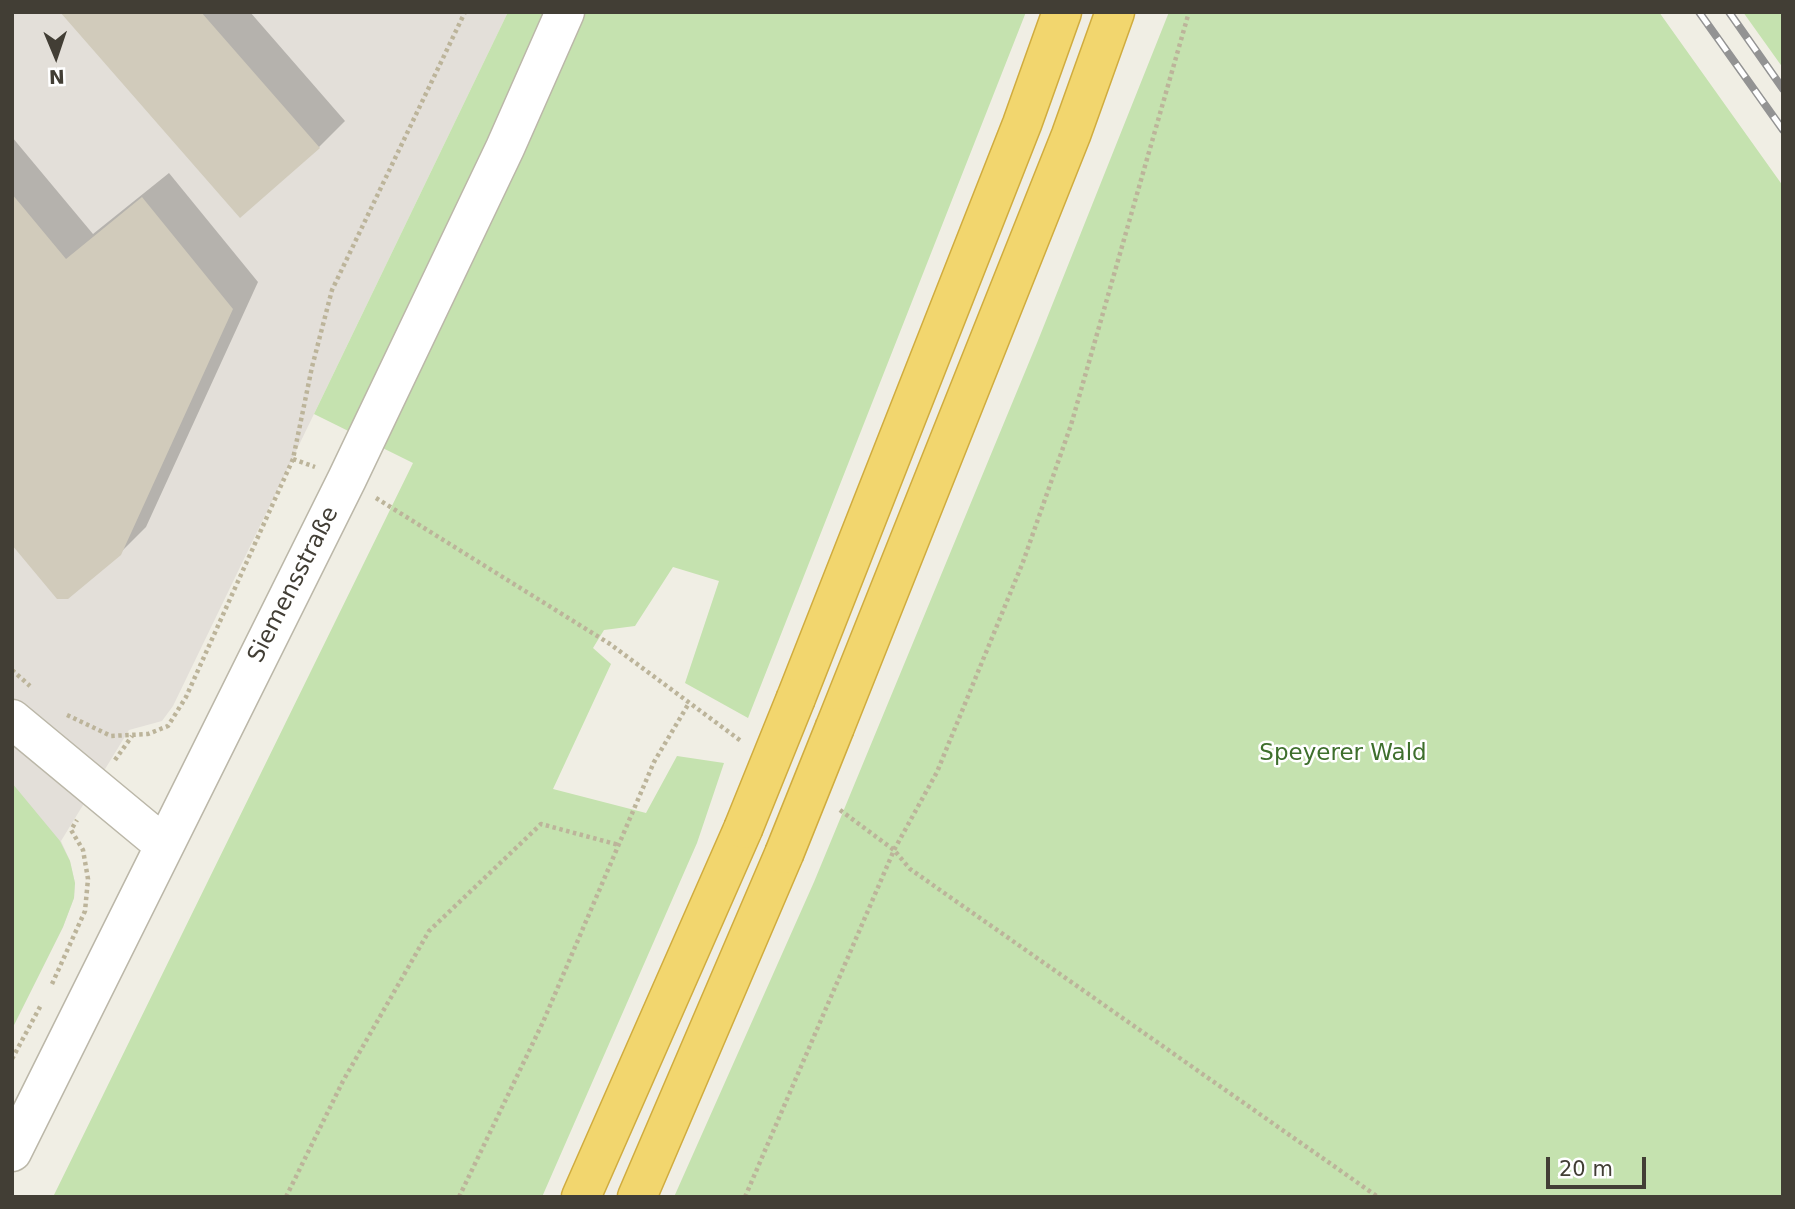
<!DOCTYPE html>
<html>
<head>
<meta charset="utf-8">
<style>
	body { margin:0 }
	#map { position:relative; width:1795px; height:1209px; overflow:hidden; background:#f0eee4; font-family:"DejaVu Sans",sans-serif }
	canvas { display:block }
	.frame { position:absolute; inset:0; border:14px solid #423e35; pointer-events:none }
	.north { position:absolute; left:21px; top:21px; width:70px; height:70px; -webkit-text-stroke:5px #fff; paint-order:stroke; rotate:178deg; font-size:19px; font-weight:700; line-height:28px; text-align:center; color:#423e35 }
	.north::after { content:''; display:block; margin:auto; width:24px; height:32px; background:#423e35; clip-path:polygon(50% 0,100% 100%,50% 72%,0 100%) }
	.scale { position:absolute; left:1546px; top:1157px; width:100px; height:32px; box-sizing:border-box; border:4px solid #423e35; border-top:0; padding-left:9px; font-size:21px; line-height:24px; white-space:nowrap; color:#423e35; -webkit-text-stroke:5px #fff; paint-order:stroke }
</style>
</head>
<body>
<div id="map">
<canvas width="1795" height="1209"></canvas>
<div class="frame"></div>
<div class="north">N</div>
<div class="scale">20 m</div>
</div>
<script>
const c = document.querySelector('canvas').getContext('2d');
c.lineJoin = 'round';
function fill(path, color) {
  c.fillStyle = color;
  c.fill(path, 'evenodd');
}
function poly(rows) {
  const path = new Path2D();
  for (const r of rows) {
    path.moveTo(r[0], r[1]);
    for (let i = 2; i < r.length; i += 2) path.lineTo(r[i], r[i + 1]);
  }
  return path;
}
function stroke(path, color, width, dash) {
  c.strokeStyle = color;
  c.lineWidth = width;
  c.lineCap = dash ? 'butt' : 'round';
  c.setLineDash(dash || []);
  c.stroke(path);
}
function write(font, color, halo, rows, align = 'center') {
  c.font = font + ' "DejaVu Sans",sans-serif';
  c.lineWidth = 5;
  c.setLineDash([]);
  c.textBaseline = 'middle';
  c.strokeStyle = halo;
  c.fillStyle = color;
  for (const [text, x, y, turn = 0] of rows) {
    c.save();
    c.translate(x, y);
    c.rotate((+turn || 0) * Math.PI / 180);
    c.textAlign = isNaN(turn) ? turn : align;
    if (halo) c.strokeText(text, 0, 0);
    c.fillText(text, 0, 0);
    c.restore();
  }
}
fill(poly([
	[12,12,508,12,173,706,162,721,129,730,61,841,70,861,75,883,74,898,63,927,12,1029]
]), '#e3dfd9');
fill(poly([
	[508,12,1026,12,748,718,685,683,719,581,673,567,635,626,604,630,593,648,611,664,553,789,646,813,677,756,724,763,697,843,542,1197,53,1197,413,463,314,414],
	[1169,12,1659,12,1783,186,1783,1197,674,1197,814,882,1037,343],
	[1743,12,1783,12,1783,68],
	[12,783,60,841,70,861,75,883,74,898,63,927,12,1029]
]), '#c5e2af');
fill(poly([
	[62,12,250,12,345,121,319,147,240,215],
	[12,137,93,234,169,173,258,282,146,527,119,554,12,542]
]), '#0003');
fill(poly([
	[60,12,201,12,320,148,240,218],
	[12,194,66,259,142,197,233,309,121,555,68,599,57,599,12,545]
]), '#d1cbbb');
const minor = poly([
	[12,719,164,845],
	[12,1152,347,479,505,148,565,12]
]);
const highway = poly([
	[796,698,1022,124,1062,12],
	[835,727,1071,135,1115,12],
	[581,1197,743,829],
	[637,1197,784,854]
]);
stroke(minor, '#bbb7a8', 41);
stroke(highway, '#d0ac3f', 41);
stroke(poly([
	[293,459,315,467],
	[376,498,610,644,741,741],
	[12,670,30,686],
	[67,715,111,736,148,734,168,726,186,697,293,459,312,367,332,290,465,12],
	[115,760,132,736],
	[840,810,894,850,910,869,1378,1197],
	[52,984,85,911,88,879,83,850,71,830,77,820],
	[12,1059,41,1005],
	[286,1197,343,1081,429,931,541,824,619,845],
	[459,1197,543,1022,654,762,689,703],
	[745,1197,894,850,937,772,1023,562,1071,425,1189,12]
]), '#bcb49a', 4.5, [3.5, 3.5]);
stroke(minor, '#fff', 38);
stroke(highway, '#f2d66e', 38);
const rail = poly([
	[1699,12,1783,130],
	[1729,12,1783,89]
]);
stroke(rail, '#939393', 8);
stroke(rail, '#fff', 5, [16]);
const highwayBridge = poly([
	[743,829,796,698],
	[784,854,835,727]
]);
stroke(highwayBridge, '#d0ac3f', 41, []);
stroke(highwayBridge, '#f2d66e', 38);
write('23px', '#423e35', '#fff', [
	["Siemensstraße",294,585,-63]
]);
write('23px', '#3e6f2d', '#fff', [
	["Speyerer Wald",1343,754]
]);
</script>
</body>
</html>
